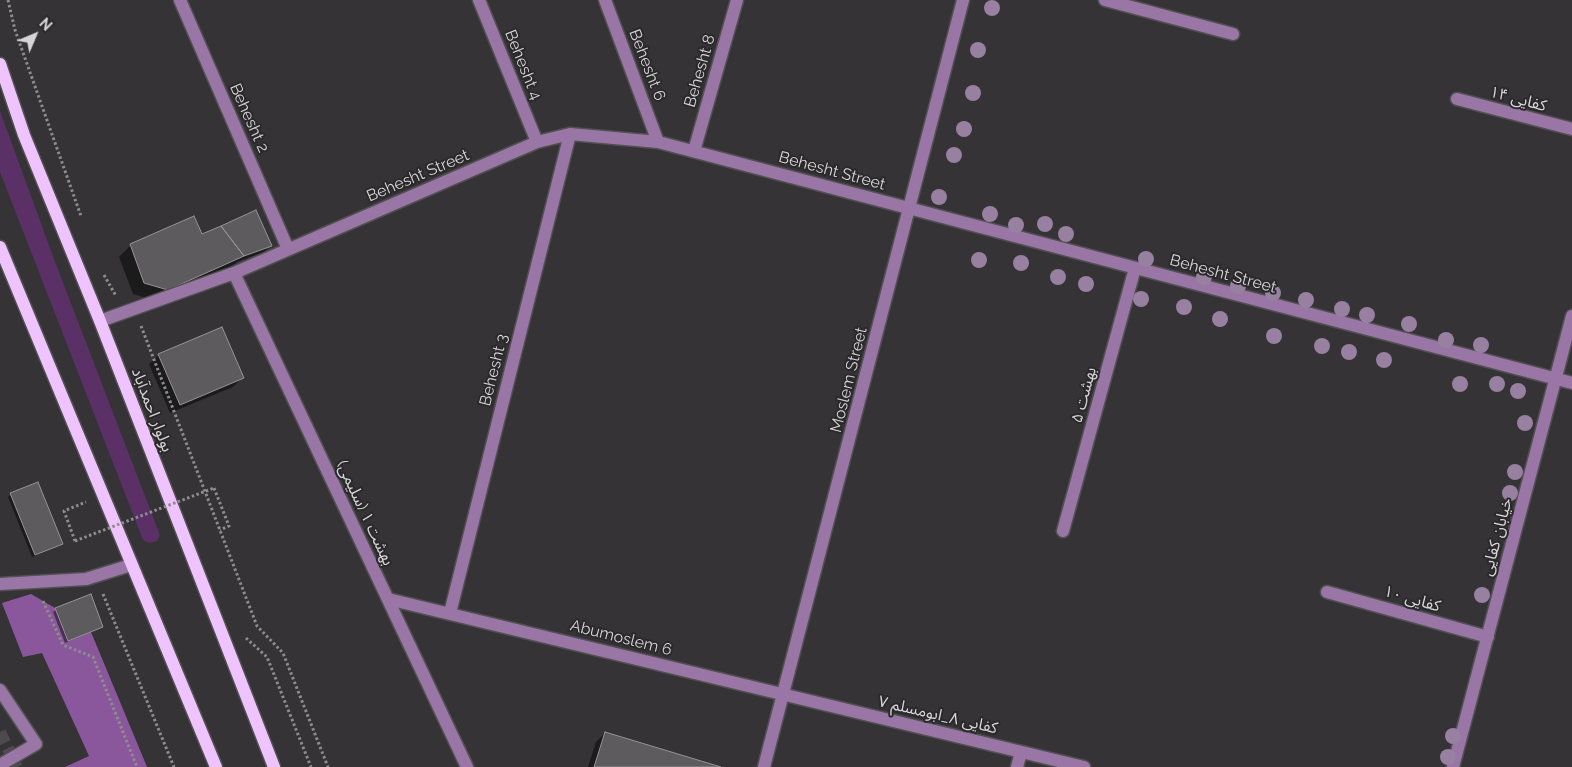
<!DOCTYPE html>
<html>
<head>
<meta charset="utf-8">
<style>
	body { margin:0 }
	#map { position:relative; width:1572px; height:767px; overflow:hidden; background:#353336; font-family:Raleway,sans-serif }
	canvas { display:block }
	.north { position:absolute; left:10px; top:10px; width:50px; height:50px; -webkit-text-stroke:4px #2b292c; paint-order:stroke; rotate:45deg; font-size:14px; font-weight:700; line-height:20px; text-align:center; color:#d6d5d6 }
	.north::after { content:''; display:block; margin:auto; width:18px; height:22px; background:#d6d5d6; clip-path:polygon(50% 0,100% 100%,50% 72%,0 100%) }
</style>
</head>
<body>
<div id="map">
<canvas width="1572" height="767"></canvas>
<div class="north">N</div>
</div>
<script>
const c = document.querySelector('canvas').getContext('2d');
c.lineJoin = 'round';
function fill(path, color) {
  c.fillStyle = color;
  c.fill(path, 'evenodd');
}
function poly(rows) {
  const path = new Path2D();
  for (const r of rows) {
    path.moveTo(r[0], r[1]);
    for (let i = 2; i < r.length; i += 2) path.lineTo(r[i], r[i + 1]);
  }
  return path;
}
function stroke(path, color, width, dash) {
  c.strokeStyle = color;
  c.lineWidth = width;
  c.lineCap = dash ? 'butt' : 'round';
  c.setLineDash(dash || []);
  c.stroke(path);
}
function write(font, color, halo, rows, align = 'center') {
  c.font = font + ' Raleway,"Noto Sans Arabic",sans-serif';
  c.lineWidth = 4;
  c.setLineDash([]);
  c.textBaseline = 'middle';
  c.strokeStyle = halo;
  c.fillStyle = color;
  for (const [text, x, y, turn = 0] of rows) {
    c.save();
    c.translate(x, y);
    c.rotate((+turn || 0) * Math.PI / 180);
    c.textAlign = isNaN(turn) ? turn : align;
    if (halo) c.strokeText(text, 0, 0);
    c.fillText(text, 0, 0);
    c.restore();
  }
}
fill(poly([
	[0,111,54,259,160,535,157,541,149,543,143,540,0,172]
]), '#5a3067');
fill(poly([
	[31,594,55,608,68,641,91,632,147,767,65,767,89,756,42,653,23,657,2,603]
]), '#8b579c');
fill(poly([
	[201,236,270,246,264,252,237,262,230,268,155,301,133,294,119,257,131,245],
	[159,355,242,378,233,387,170,413,149,364],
	[11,494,61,543,59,546,32,557,8,497],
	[56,610,102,626,65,643,53,612],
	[605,733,716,767,588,767,596,742]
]), '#0007');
const building = poly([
	[256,210,272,246,244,256,221,226,256,210],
	[194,216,202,234,221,226,244,256,168,290,144,283,130,244,194,216],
	[222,327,244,378,180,405,158,354,222,327],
	[38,482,63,544,35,555,10,493,38,482],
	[91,594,103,627,68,641,55,608,91,594],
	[605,732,721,767,594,767,605,732]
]);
fill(building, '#5e5b5f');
stroke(building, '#969497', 1);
stroke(poly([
	[0,732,17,767]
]), '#4d4b4e', 12, [12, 6]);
const minor = poly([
	[180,0,288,249],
	[479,0,537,142],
	[605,0,658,142],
	[1105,0,1233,34],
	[1457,99,1572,129],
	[694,151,737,0],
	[234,273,467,767],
	[100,321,234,273,537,142,570,134,658,142,1572,383],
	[1063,531,1135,268],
	[0,584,86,579,131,565],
	[1327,592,1488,637],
	[388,599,1084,767],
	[450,613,570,134],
	[0,690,36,744,0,765],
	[764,767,963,0],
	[1017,767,1021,752],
	[1453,767,1572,316]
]);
const major = poly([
	[0,64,24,135,100,321,274,767],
	[0,247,216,767]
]);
stroke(minor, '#525053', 15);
stroke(major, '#525053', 15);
stroke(poly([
	[8,0,15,30,81,216],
	[104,275,116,296],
	[141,326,257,626,283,653,328,767],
	[214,488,229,526,220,530],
	[75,541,64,511,86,502],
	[103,594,174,767],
	[43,601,63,645,93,657,137,767],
	[246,638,267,657,311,767]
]), '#8d8c8e', 3, [2.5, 2.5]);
stroke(minor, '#9976a5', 12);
stroke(major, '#efc4fe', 12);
stroke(poly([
	[75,541,214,488]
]), '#8d8c8e', 3, [2.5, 2.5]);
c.fillStyle = '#9880a1';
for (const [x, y] of [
	[992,8],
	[978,50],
	[973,93],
	[964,129],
	[954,155],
	[939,197],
	[990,214],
	[1045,224],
	[1016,225],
	[1066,234],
	[1146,259],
	[979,260],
	[1021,263],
	[1058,277],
	[1204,277],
	[1086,284],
	[1238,286],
	[1273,293],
	[1141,299],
	[1306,300],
	[1184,307],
	[1342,309],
	[1367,315],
	[1220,319],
	[1409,324],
	[1274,336],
	[1446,340],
	[1481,345],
	[1322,346],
	[1349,352],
	[1384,360],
	[1460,384],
	[1497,384],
	[1518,391],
	[1525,423],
	[1515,472],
	[1510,493],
	[1482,595],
	[1453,736],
	[1448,757]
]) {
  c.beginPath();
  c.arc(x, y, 8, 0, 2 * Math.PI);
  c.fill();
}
write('16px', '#d6d5d6', '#2b292c', [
	["Behesht 4",523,65,68],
	["Behesht 6",647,65,69],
	["Behesht 8",700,71,-74],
	["کفایی ۱۴",1518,99,15],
	["Behesht 2",249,118,66],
	["Behesht Street",832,171,15],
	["Behesht Street",418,176,-23],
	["Behesht Street",1223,274,15],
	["Behesht 3",494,370,-76],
	["Moslem Street",849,380,-76],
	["بهشت ۵",1084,395,-75],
	["بولوار احمدآباد",152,410,69],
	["بهشت ۱ (سلیمی)",365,513,65],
	["خیابان کفایی",1497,537,-75],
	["کفایی ۱۰",1412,599,16],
	["Abumoslem 6",621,638,14],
	["کفایی ۸_ابومسلم ۷",938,715,13]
]);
</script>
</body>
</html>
